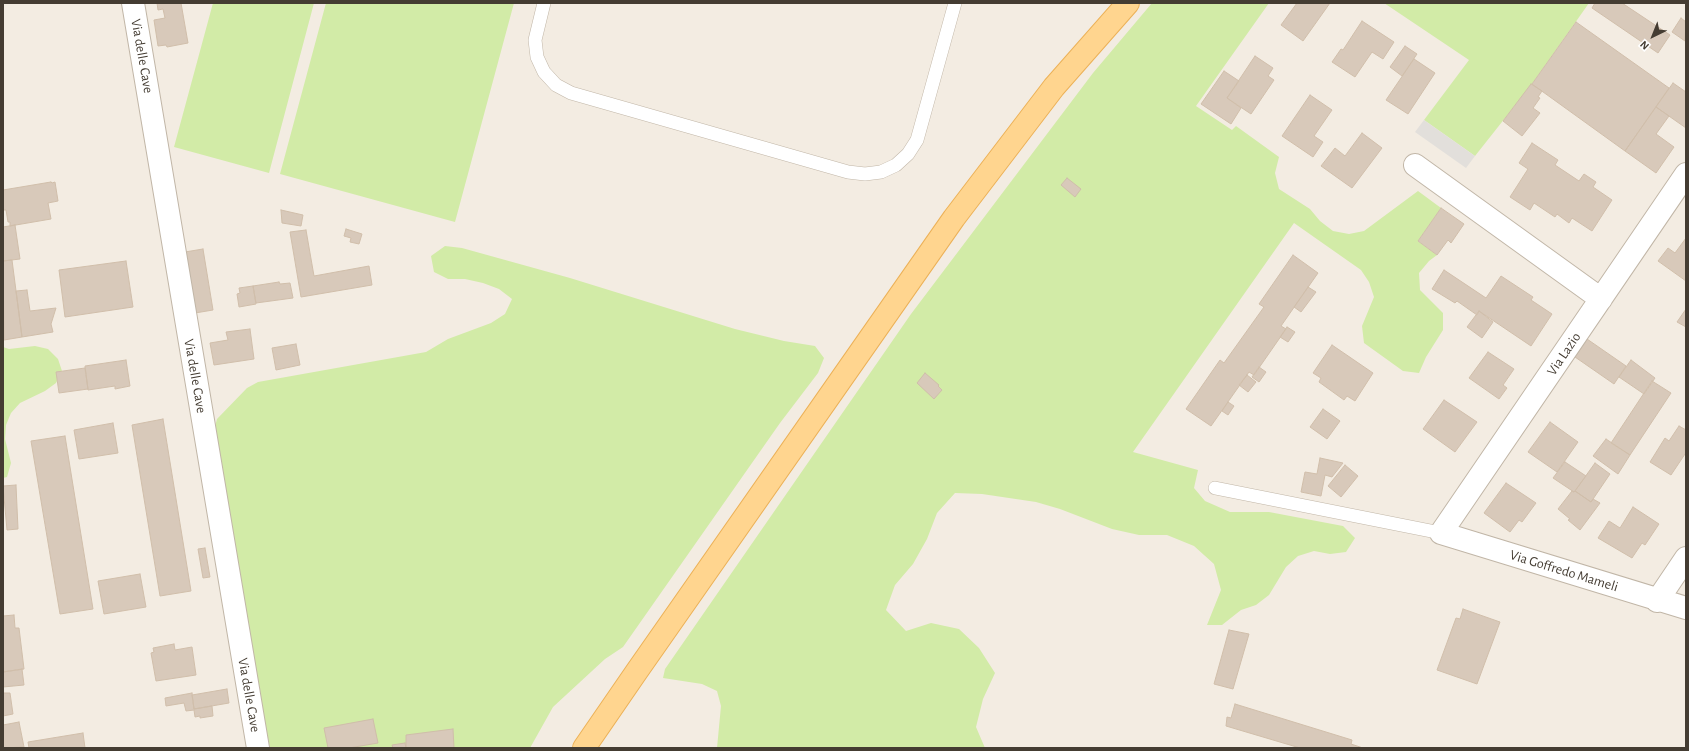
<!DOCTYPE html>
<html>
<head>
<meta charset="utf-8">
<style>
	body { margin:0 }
	#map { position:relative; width:1689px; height:751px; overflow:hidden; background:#f3ece2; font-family:"Alegreya Sans",sans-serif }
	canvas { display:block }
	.frame { position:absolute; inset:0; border:4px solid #443c32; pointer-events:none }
	.north { position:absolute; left:1633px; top:16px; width:40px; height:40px; -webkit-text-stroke:3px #fff; paint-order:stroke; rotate:223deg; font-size:11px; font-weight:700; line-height:16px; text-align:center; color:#443c32 }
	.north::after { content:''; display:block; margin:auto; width:14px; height:18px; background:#443c32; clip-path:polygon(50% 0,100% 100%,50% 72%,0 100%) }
</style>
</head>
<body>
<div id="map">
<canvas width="1689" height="751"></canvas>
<div class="frame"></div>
<div class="north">N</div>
</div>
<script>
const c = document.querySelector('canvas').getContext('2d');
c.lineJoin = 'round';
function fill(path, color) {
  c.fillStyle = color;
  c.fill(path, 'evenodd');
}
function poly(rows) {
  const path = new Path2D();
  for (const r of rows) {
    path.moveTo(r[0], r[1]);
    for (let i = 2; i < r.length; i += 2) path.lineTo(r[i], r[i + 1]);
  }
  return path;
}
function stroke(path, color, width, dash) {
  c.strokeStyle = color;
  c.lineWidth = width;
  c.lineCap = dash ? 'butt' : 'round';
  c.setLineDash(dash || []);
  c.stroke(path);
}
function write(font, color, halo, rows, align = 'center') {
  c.font = font + ' "Alegreya Sans",sans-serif';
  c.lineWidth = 3;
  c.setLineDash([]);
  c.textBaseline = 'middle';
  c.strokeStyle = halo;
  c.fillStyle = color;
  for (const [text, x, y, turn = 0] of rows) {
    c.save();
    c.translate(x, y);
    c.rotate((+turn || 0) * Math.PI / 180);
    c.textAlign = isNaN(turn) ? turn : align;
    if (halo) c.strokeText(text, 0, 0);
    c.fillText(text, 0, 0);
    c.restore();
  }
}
fill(poly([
	[213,3,314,3,269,173,174,147],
	[326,3,514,3,455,222,280,174],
	[1152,3,1269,3,1196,106,1232,130,1236,126,1279,157,1275,173,1279,189,1310,209,1320,221,1333,231,1349,234,1364,231,1418,191,1441,208,1418,241,1437,255,1429,261,1419,273,1420,290,1443,313,1443,330,1426,357,1419,373,1403,371,1364,343,1362,326,1374,297,1369,282,1361,270,1294,223,1133,452,1198,470,1194,488,1205,501,1230,512,1269,512,1343,526,1355,538,1346,552,1330,554,1314,551,1298,556,1286,567,1269,595,1256,605,1241,610,1222,625,1207,625,1221,590,1214,564,1194,546,1167,535,1139,535,1112,529,1060,509,1036,502,982,494,955,493,937,513,927,539,913,564,895,585,886,610,906,631,931,623,959,629,979,648,995,673,983,699,976,727,985,748,717,748,721,706,717,691,702,684,663,678,665,669,911,314,1093,73],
	[1384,3,1589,3,1532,84,1475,156,1424,120,1469,60],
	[445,246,462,248,570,278,735,329,784,341,815,346,824,358,818,373,780,423,623,647,605,659,553,707,530,748,270,748,244,617,212,438,217,419,247,388,258,382,426,352,448,339,491,323,505,314,512,299,499,289,483,283,465,279,448,279,434,272,431,256],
	[35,346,48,349,58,359,62,371,56,383,45,391,20,403,11,413,6,425,5,439,11,463,7,477,3,478,3,347,9,349]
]), '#d2eba7');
fill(poly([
	[1424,120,1475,156,1466,168,1415,132]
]), '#e2dfdb');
const building = poly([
	[157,3,181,3,188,43,167,47,166,45,158,46,154,20,165,18,163,9,158,10,157,3],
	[1297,3,1330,3,1303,41,1281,25,1297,3],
	[1595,3,1622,3,1670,35,1658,53,1592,8,1595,3],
	[1681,18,1686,22,1685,41,1672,32,1681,18],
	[1362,21,1394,42,1383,59,1372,52,1355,77,1332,62,1341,49,1343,50,1362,21],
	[1576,22,1669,88,1625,151,1532,84,1576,22],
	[1405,46,1417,54,1402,76,1390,67,1405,46],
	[1255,56,1273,68,1268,76,1274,80,1251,114,1227,98,1255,56],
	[1414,59,1435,73,1408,114,1386,100,1414,59],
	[1224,71,1239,81,1227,98,1241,108,1231,124,1201,104,1224,71],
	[1673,83,1686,92,1686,128,1656,107,1673,83],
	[1531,84,1542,91,1538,97,1540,98,1533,108,1540,113,1522,136,1503,121,1531,84],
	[1310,95,1332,110,1314,136,1323,142,1313,157,1282,136,1310,95],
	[1656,107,1669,116,1656,134,1674,147,1656,173,1625,151,1656,107],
	[1362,133,1382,148,1352,188,1321,166,1335,148,1345,156,1362,133],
	[1532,143,1558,160,1555,165,1579,181,1584,174,1596,182,1593,187,1612,200,1592,231,1572,218,1569,223,1557,214,1555,217,1534,203,1530,210,1510,197,1528,169,1519,163,1532,143],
	[1067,178,1081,189,1075,197,1061,185,1067,178],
	[51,182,52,183,55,182,58,201,48,203,51,219,10,226,10,222,8,222,6,210,3,210,3,190,51,182],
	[1441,208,1464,224,1451,243,1448,240,1437,255,1418,241,1441,208],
	[281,210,303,215,301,226,282,223,281,210],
	[15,225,20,259,3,261,3,227,15,225],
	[346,229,362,234,359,244,350,242,351,238,344,236,346,229],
	[306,230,314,276,369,266,372,285,301,297,290,232,306,230],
	[1686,238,1686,281,1658,261,1668,248,1675,253,1686,238],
	[203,249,213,310,195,313,185,252,203,249],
	[1293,255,1318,273,1281,326,1286,329,1254,375,1249,372,1211,426,1186,409,1220,360,1224,363,1264,307,1259,304,1293,255],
	[12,260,22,337,4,340,3,261,12,260],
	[126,261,133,307,65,317,59,270,126,261],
	[1444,270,1486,298,1501,276,1533,297,1531,300,1552,314,1531,346,1479,311,1477,315,1457,301,1455,303,1432,289,1444,270],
	[279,282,280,284,290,283,293,298,256,303,253,286,279,282],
	[253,286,256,304,239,307,237,294,240,293,239,288,253,286],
	[1308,287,1316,292,1301,312,1294,307,1308,287],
	[27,290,30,311,56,308,51,324,53,332,22,337,16,291,27,290],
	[1686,309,1686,327,1677,322,1686,309],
	[1479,311,1493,322,1482,338,1467,327,1479,311],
	[1287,327,1295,332,1288,342,1280,337,1287,327],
	[250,329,254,359,214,365,210,343,228,340,226,332,250,329],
	[1587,339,1626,366,1614,384,1575,357,1587,339],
	[296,344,300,365,276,370,272,348,296,344],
	[1332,345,1373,373,1355,401,1347,396,1344,400,1319,382,1321,378,1313,373,1332,345],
	[1488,352,1514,369,1503,385,1507,388,1499,399,1469,378,1488,352],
	[126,360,130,386,115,389,115,386,88,390,85,366,126,360],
	[1631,360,1655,378,1644,394,1619,377,1631,360],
	[1259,367,1266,372,1259,382,1252,377,1259,367],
	[85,368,88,389,59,393,56,372,85,368],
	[925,373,939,385,938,386,942,390,934,399,917,383,925,373],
	[1247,375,1256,382,1248,392,1239,385,1247,375],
	[1652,381,1671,393,1630,455,1611,443,1652,381],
	[1444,400,1477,422,1455,452,1423,429,1444,400],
	[1228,402,1234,406,1228,415,1222,411,1228,402],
	[1323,409,1340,421,1327,439,1310,427,1323,409],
	[163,419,191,591,160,596,132,425,163,419],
	[1550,422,1578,442,1557,472,1528,452,1550,422],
	[113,423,118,453,79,459,74,430,113,423],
	[1679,426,1686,430,1686,454,1685,454,1671,475,1650,462,1665,438,1669,441,1679,426],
	[65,436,93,609,60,614,31,441,65,436],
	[1606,439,1630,455,1618,474,1593,456,1606,439],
	[1320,458,1343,463,1332,477,1325,475,1321,496,1301,492,1305,472,1317,474,1320,458],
	[1565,462,1586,476,1574,492,1553,478,1565,462],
	[1595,463,1610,474,1591,502,1575,491,1595,463],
	[1345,465,1358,476,1341,497,1328,486,1345,465],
	[1506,483,1536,503,1522,522,1519,520,1510,532,1484,513,1506,483],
	[16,485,18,529,7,530,3,486,16,485],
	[1572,491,1574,492,1575,491,1591,502,1593,499,1600,503,1580,530,1568,520,1570,519,1558,509,1572,491],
	[1633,507,1659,524,1645,545,1642,543,1632,558,1598,538,1609,521,1620,528,1633,507],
	[205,548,210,577,203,578,198,549,205,548],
	[140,574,146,607,104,614,98,581,140,574],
	[1463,609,1500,622,1477,684,1437,670,1456,618,1460,619,1463,609],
	[14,615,15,628,19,628,24,669,3,672,3,616,14,615],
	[1229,630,1249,634,1233,689,1214,684,1229,630],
	[174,644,175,650,192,647,196,675,156,681,151,653,154,652,153,648,174,644],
	[22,669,24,685,3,687,3,672,22,669],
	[227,689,229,703,194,709,192,695,227,689],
	[3,693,10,693,13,714,3,716,3,693],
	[192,693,194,709,212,706,213,716,200,718,200,716,195,717,194,710,186,711,184,703,166,706,165,698,192,693],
	[1235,704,1352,740,1351,744,1363,748,1300,748,1226,726,1227,717,1231,718,1235,704],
	[373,719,378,743,349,748,328,748,324,728,373,719],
	[19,722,24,747,3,748,3,725,19,722],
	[453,729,454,748,406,748,406,735,453,729],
	[83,733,85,748,29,748,28,742,83,733],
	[405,743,406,748,393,748,392,745,405,743]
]);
fill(building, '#d8c9ba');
stroke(building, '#d0beaa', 1);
const lane = poly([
	[544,3,535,40,537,57,544,72,556,85,571,93,848,172,865,174,881,172,896,165,908,154,917,140,955,3],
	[1215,488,1441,533]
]);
const street = poly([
	[133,3,258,748],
	[1415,165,1601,299],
	[1686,174,1441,533,1686,608],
	[1657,601,1686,558]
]);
const primary = poly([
	[584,748,637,671,954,218,1054,87,1128,3]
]);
stroke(lane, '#c1b6a7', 14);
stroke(street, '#c1b6a7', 24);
stroke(primary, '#ecb157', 24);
stroke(lane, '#fff', 13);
stroke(street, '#fff', 22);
stroke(primary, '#ffd58f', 22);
write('14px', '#443c32', '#fff', [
	["Via delle Cave",142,56,80],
	["Via Lazio",1564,354,-56],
	["Via delle Cave",195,376,80],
	["Via Goffredo Mameli",1564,571,17],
	["Via delle Cave",249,695,80]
]);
</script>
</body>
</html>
